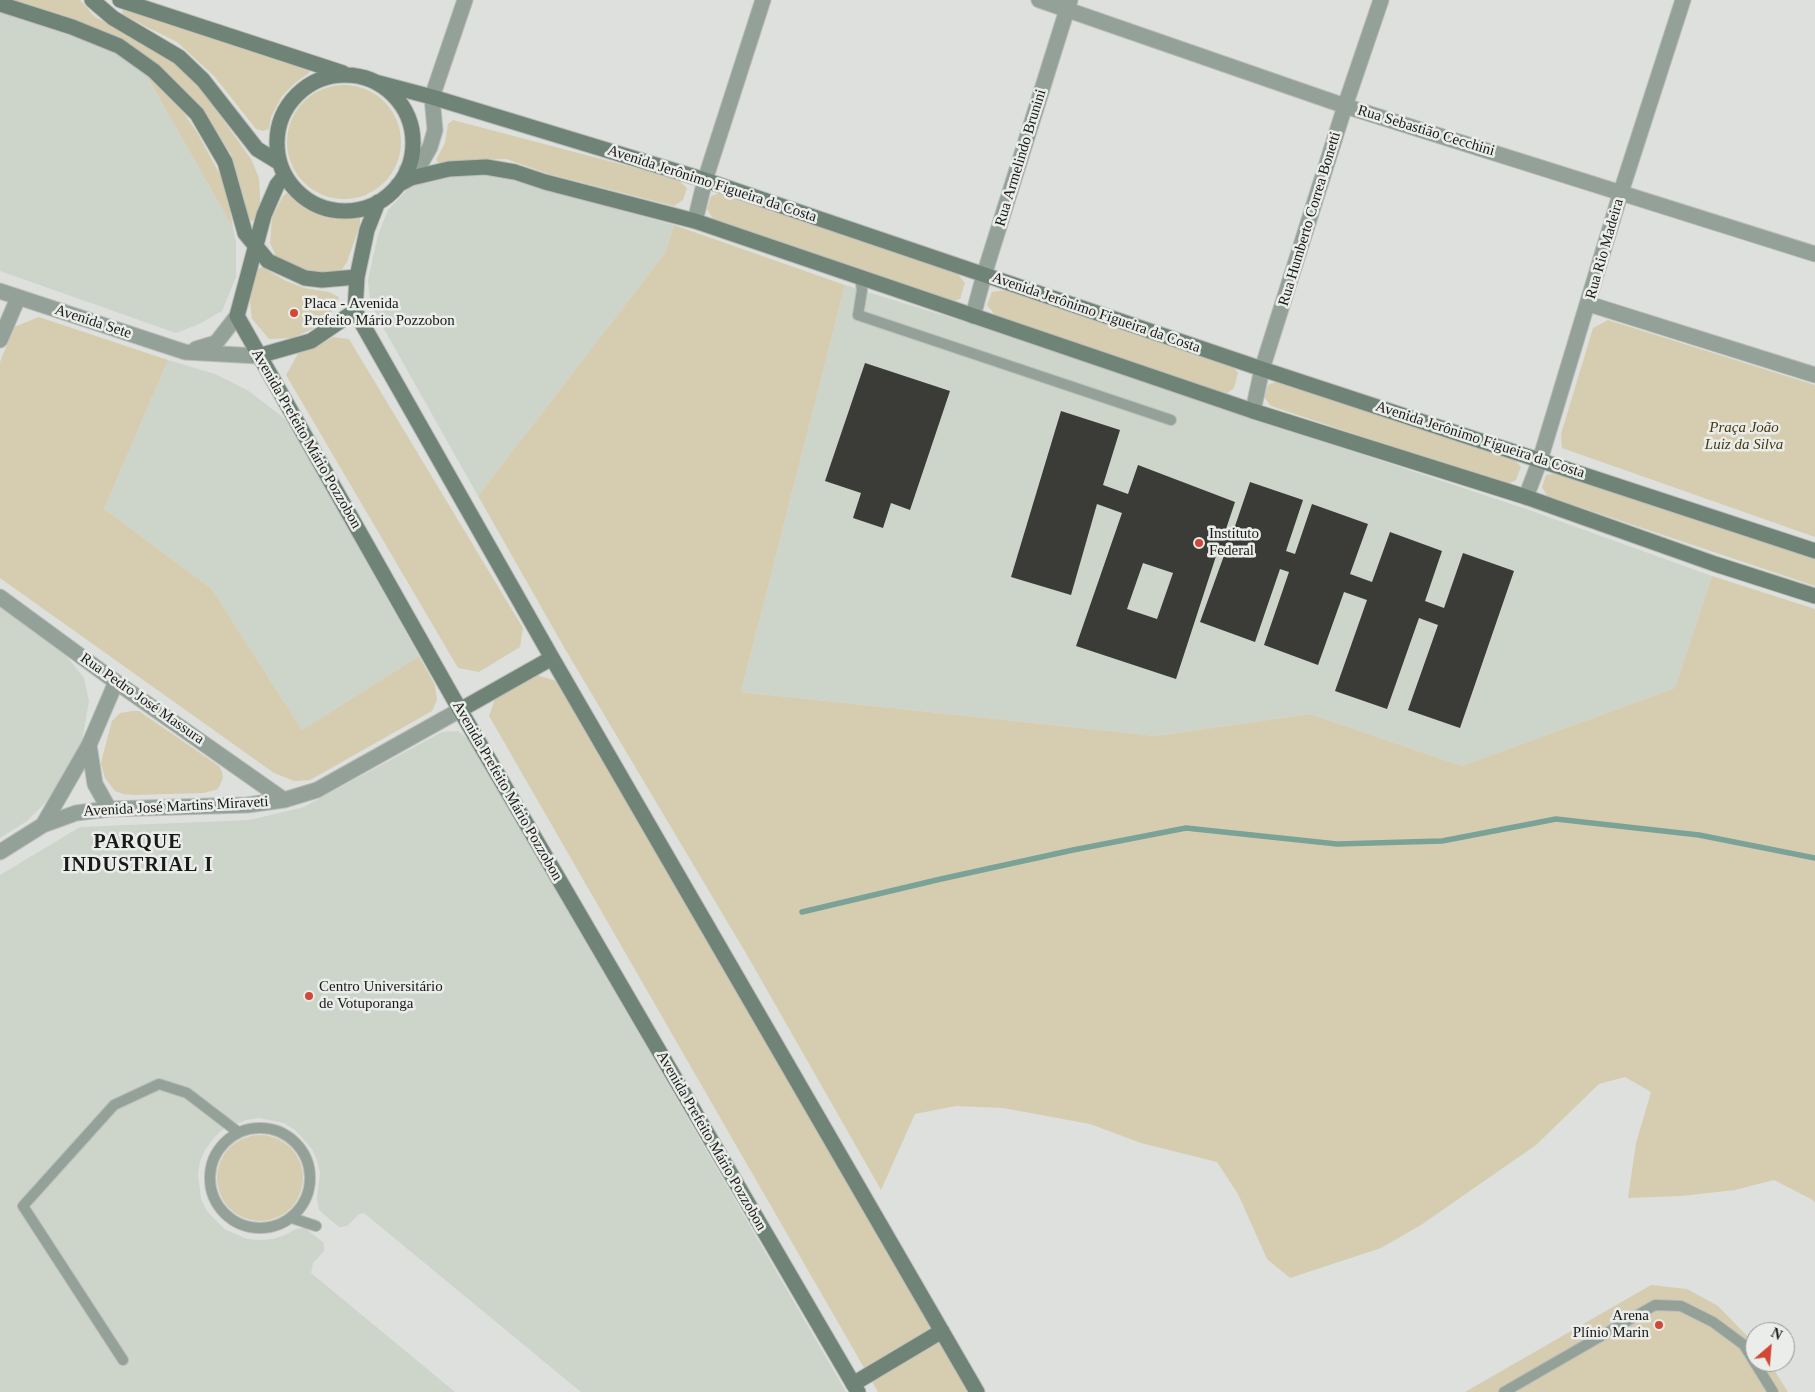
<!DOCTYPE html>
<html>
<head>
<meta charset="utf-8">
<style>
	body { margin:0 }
	#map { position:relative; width:1815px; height:1392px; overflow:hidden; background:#dde0dc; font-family:Georgia,serif }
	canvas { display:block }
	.north { position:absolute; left:1745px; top:1322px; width:50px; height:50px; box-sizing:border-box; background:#eaede9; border:1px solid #969895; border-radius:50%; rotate:27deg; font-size:14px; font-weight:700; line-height:20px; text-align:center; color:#181918 }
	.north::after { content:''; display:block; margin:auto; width:18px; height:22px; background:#d34735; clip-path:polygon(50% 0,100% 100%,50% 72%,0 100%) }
</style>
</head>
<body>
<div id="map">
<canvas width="1815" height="1392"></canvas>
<div class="north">N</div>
</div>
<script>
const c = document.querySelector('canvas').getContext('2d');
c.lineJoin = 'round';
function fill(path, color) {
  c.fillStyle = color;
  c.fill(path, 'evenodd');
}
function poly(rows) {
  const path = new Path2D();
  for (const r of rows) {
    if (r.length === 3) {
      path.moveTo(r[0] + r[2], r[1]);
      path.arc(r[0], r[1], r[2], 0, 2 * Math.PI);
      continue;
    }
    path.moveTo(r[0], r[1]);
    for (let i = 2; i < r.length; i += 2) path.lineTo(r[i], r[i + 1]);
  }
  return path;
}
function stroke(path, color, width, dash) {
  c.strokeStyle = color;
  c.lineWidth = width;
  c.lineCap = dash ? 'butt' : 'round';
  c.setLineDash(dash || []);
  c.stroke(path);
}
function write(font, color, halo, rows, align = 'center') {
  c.font = font + ' Georgia,serif';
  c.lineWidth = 5;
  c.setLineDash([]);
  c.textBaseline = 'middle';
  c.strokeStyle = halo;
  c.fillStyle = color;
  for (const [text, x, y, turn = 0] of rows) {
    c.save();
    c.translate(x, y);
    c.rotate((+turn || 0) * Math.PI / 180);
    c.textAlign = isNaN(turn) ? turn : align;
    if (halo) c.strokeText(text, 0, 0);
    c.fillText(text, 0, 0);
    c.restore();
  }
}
fill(poly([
	[0,12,68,33,115,52,145,73,233,228,236,242,236,277,222,311,199,324,176,333,0,271],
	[482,172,543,188,674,225,665,253,478,496,370,304,368,280,378,235,388,210,409,188,433,178],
	[845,285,971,324,1526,509,1712,576,1675,688,1462,766,1310,714,1156,736,741,692],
	[168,360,215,374,247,390,288,421,419,656,302,730,211,588,104,509],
	[0,607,60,648,84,678,89,701,82,741,59,783,45,803,27,821,0,838],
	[458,731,469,740,846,1392,581,1392,364,1213,359,1214,347,1226,339,1227,319,1210,317,1198,320,1173,317,1160,312,1149,295,1130,284,1123,259,1118,246,1120,222,1130,213,1139,205,1150,200,1161,198,1174,201,1199,207,1211,224,1229,247,1239,260,1240,273,1239,285,1235,296,1229,305,1228,324,1243,324,1251,313,1263,311,1273,455,1392,0,1392,0,875,80,827,250,820,304,807,442,732]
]), '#cdd4ca');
fill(poly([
	[6,0,80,0,95,17,144,42,177,65,199,86,251,159,259,178,260,195,260,206,253,221,246,219,245,202,231,154,201,109,178,83,156,63],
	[122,10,133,12,308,68,310,72,295,83,282,96,271,117,269,129,263,131,256,129,214,76,177,42,131,19,123,14],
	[145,73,174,99,197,132,225,184,233,228],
	[344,142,57],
	[453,120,677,179,687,188,683,200,674,206,549,174,506,159,466,160,440,165,436,160,445,143,448,124],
	[289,191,295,199,322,213,336,218,350,215,360,217,360,225,347,262,340,272,323,274,303,270,276,256,270,243,272,218,283,196],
	[723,192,957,273,965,283,960,299,951,302,713,219,707,209,711,196],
	[674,225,845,285,741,692,1156,736,1310,714,1462,766,1675,688,1712,576,1815,609,1815,1203,1813,1200,1774,1180,1735,1190,1681,1196,1628,1198,1636,1143,1651,1092,1625,1077,1599,1084,1536,1145,1421,1225,1381,1248,1290,1278,1267,1259,1238,1194,1217,1162,1141,1143,1090,1124,1003,1108,956,1106,915,1114,881,1190,747,955,565,649,478,496,665,253],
	[262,267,286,281,304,288,329,292,339,297,336,306,322,325,292,338,269,339,252,319,250,302,255,274,258,269],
	[1006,290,1231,364,1238,373,1234,388,1226,394,996,316,987,305,992,292],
	[39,317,168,360,104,509,211,588,302,730,419,656,435,685,437,700,432,711,310,780,294,781,274,773,0,578,0,362,14,327],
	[1608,320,1815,385,1815,537,1562,448,1561,434,1593,328],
	[333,337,349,339,523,628,520,647,479,672,458,668,286,375,299,352,315,347],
	[1278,381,1514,459,1521,467,1516,480,1506,485,1271,406,1264,397,1268,385],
	[1557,473,1815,557,1815,586,1547,496,1542,487,1546,475],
	[536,675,557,681,968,1392,878,1392,489,716,496,696],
	[132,711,139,711,219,766,222,772,223,778,218,789,204,793,135,795,123,794,115,791,105,778,101,764,102,758,112,721,120,713],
	[260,1178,43],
	[1651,1285,1687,1289,1718,1306,1755,1344,1755,1362,1769,1362,1788,1392,1465,1392]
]), '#d6cdb0');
stroke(poly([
	[802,912,941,879,1073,850,1186,828,1337,844,1442,841,1556,819,1699,835,1815,858]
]), '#7aa297', 5.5);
fill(poly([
	[865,363,950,391,910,510,891,503,883,528,853,518,861,493,825,481],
	[1061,411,1120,430,1103,485,1128,494,1138,465,1235,502,1226,529,1233,532,1250,482,1303,500,1286,551,1295,554,1312,504,1368,524,1350,574,1372,582,1390,532,1442,551,1425,601,1444,608,1463,553,1514,571,1460,728,1408,710,1438,625,1419,618,1387,709,1335,691,1367,600,1344,592,1318,665,1264,645,1289,572,1280,569,1255,642,1200,622,1226,550,1219,547,1176,679,1076,646,1122,513,1097,504,1071,595,1011,577],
	[1143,563,1173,573,1157,619,1127,609]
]), '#3b3b37');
const lane = poly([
	[860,277,862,290,858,315,1171,420],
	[260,1178,50],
	[292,1218,316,1226],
	[123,1360,23,1206,114,1105,159,1084,187,1093,238,1132],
	[1504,1392,1655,1305,1681,1306,1713,1322,1744,1345,1773,1392]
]);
const street = poly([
	[1039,0,1345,106,1815,254],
	[407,170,421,163,430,147,435,130,432,97,465,0],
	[695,221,705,180,763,0],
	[0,291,185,352,258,356],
	[1589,304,1815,375],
	[973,316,984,275,1070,0],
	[0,340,18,298],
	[196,349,216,343,237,316],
	[1253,411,1262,369,1345,106,1381,0],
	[1526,497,1540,460,1621,192,1683,0],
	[0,597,116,682,284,800],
	[89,745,95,784,109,809],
	[43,825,89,745,116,682],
	[0,852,43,825,76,813,109,809,247,805,284,800,317,790,460,710]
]);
const secondary = poly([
	[92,0,113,18,179,57,203,80,257,149,280,163],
	[120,0,343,73],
	[0,4,72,27,119,46,154,71,197,114,225,162,245,233,268,261,305,278,322,280,357,277],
	[345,143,68],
	[375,82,432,97,705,180,1262,369,1815,551],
	[285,175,277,185,264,215,237,316,460,710,858,1392],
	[398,185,411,178,449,169,486,167,515,172,545,182,695,221,1253,411,1526,497,1715,564,1815,596],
	[378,202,367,230,357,277,355,311,552,658,977,1392],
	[258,356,311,341,355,311],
	[460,710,552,658],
	[853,1384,942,1331]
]);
stroke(lane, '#babcb9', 12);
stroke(street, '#babcb9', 17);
stroke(secondary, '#babcb9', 17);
stroke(lane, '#94a198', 10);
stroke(street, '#94a198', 15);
stroke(secondary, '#6f8376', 15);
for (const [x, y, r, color] of [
	[294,313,5,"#d34735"],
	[1199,543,5,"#d34735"],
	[309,996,5,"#d34735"],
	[1659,1325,5,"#d34735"]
]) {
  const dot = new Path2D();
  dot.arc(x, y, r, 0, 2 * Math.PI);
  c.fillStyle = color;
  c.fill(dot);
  stroke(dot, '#eaede9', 2);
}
write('15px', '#181918', '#eaede9', [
	["Rua Sebastião Cecchini",1426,131,17],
	["Rua Armelindo Brunini",1021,158,-73],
	["Avenida Jerônimo Figueira da Costa",712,184,18],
	["Rua Humberto Correa Bonetti",1310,219,-73],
	["Rua Rio Madeira",1605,249,-74],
	["Avenida Jerônimo Figueira da Costa",1096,313,19],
	["Avenida Sete",93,322,18],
	["Avenida Prefeito Mário Pozzobon",306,439,60],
	["Avenida Jerônimo Figueira da Costa",1480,440,18],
	["Rua Pedro José Massura",142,699,35],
	["Avenida Prefeito Mário Pozzobon",507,791,60],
	["Avenida José Martins Miraveti",176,807,-3],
	["Avenida Prefeito Mário Pozzobon",711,1141,60]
]);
write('15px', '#181918', '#eaede9', [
	["Placa - Avenida",304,304],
	["Prefeito Mário Pozzobon",304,321],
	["Instituto",1209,534],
	["Federal",1209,551],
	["Centro Universitário",319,987],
	["de Votuporanga",319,1004],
	["Arena",1649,1316,"right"],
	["Plínio Marin",1649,1333,"right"]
], 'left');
write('italic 15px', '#45390f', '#eaede9', [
	["Praça João",1744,428],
	["Luiz da Silva",1744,445]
]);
c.letterSpacing = '1px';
write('bold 20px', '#181918', '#eaede9', [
	["PARQUE",138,843],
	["INDUSTRIAL I",138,866]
]);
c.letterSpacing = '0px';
</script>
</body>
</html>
